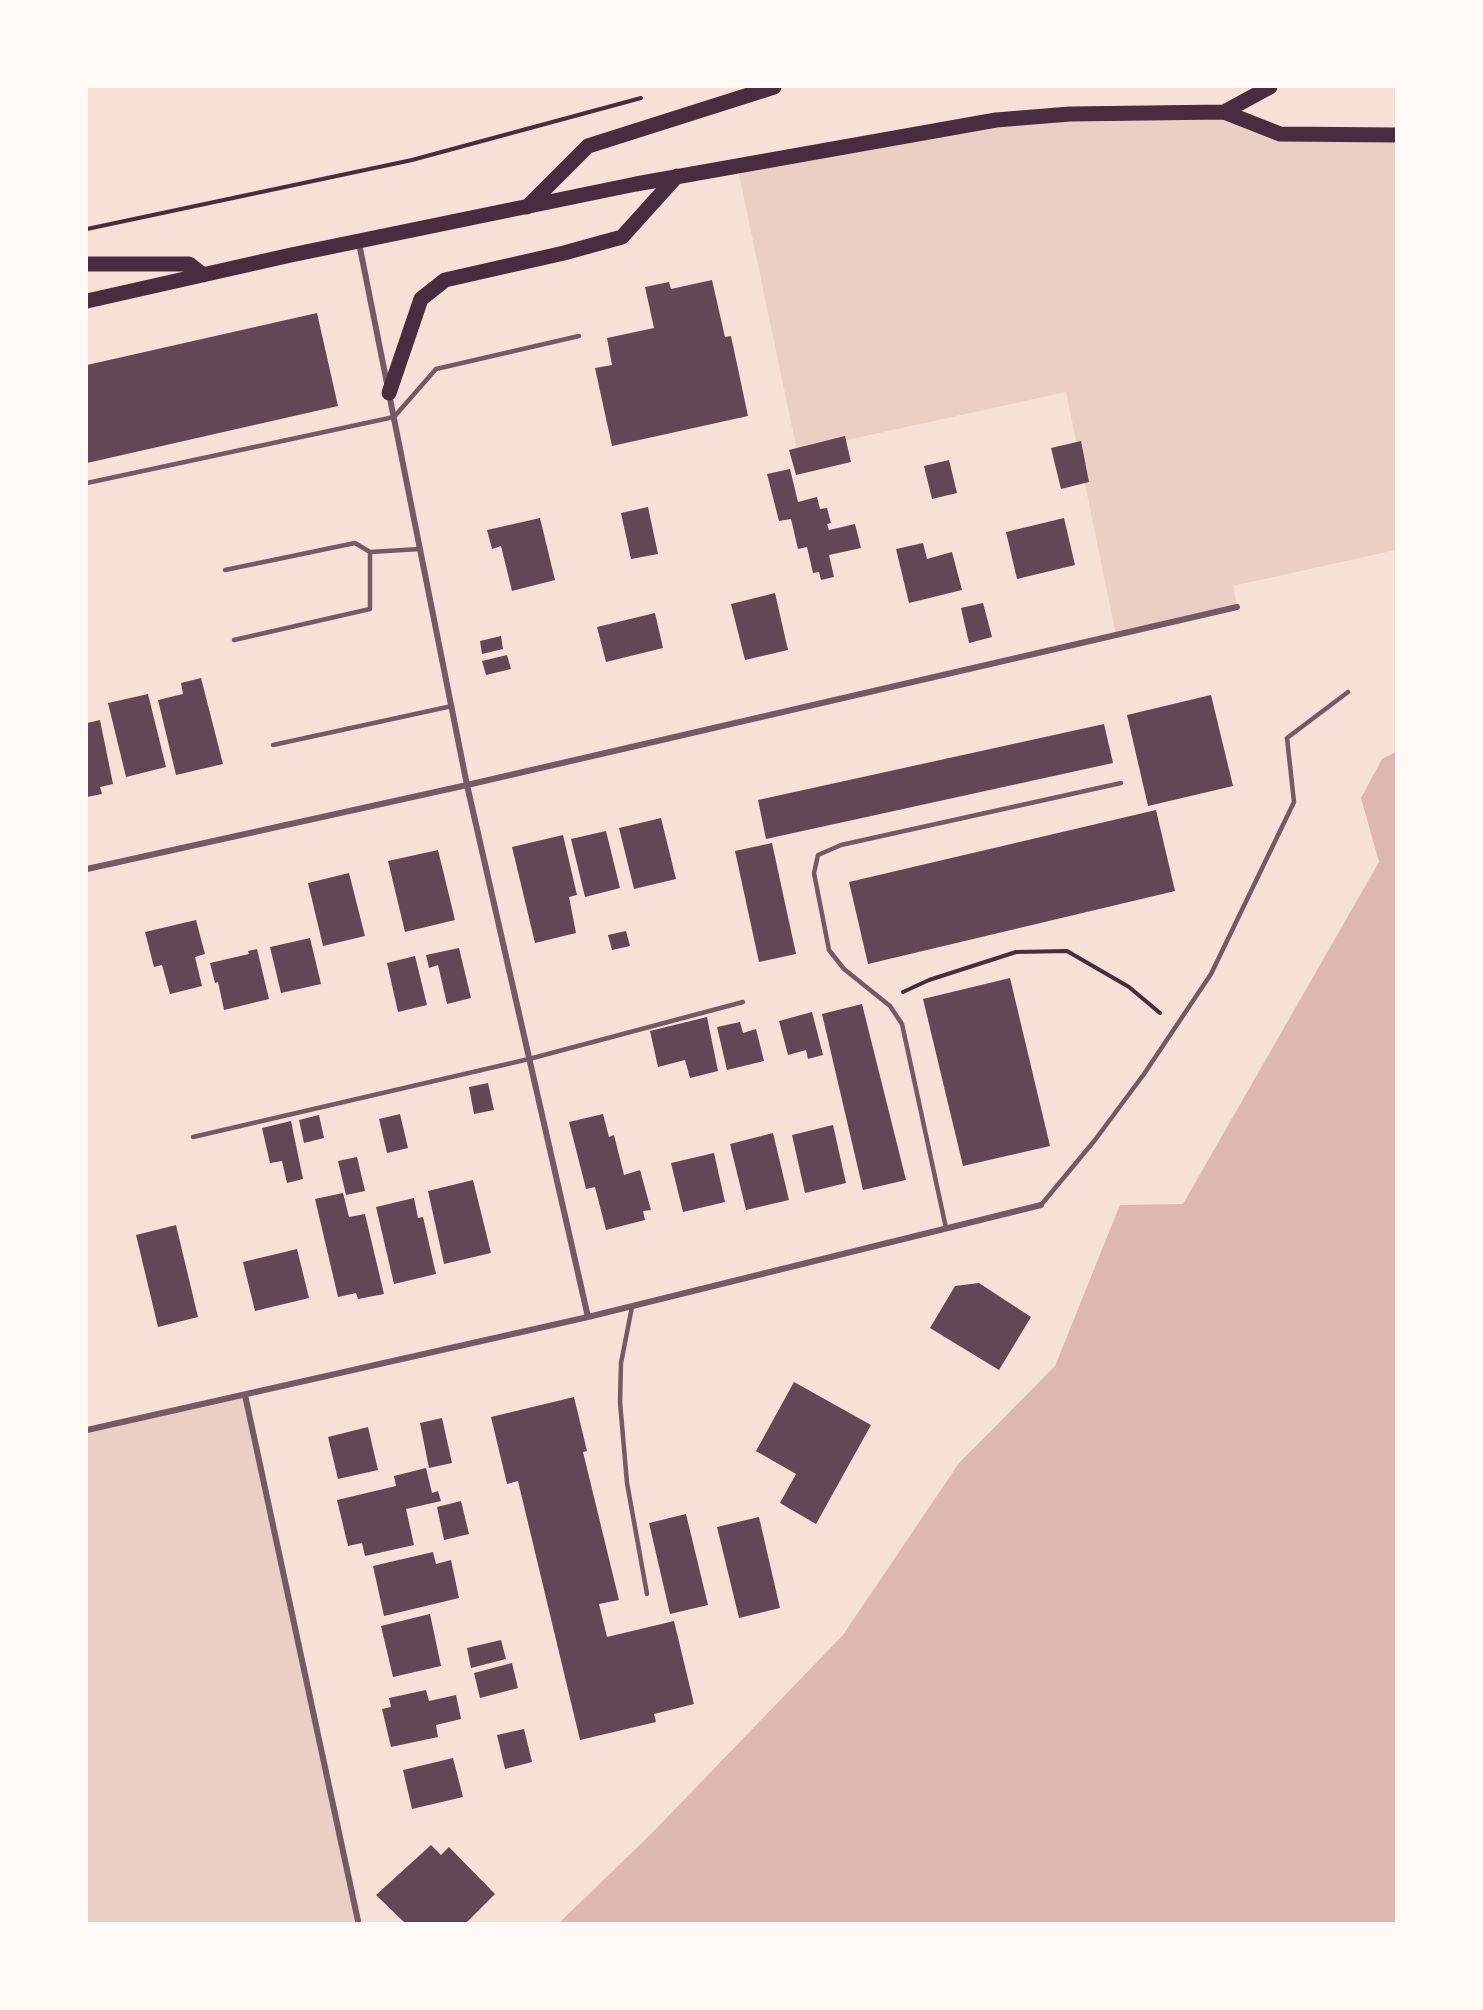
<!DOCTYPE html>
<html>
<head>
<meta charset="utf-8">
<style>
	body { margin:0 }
	#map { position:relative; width:1483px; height:2010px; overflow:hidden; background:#f7e1d7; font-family:Raleway,sans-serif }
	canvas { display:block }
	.frame { position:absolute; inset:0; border:88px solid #fffaf5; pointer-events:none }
</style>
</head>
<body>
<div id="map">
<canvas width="1483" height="2010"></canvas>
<div class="frame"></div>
</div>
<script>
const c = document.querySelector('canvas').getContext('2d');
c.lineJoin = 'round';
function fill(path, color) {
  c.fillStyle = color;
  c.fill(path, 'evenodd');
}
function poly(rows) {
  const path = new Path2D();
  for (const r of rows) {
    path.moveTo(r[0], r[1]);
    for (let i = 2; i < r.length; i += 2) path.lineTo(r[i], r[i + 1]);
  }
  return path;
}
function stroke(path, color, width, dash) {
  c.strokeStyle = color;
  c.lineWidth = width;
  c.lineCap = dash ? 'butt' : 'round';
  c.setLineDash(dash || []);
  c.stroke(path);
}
fill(poly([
	[1224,112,1280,134,1396,135,1396,550,1233,586,1237,607,1116,635,1066,392,797,451,737,165,996,120],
	[245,1395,358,1921,350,1923,87,1923,87,1430]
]), '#ebcfc5');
fill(poly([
	[1396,752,1396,1923,559,1923,651,1834,843,1635,959,1463,1055,1366,1120,1205,1183,1204,1379,862,1361,798,1382,759]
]), '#dcb8b0');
fill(poly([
	[712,280,725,337,731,336,748,416,612,446,595,368,612,365,607,338,654,328,645,287,669,282,671,289],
	[317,313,338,406,87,463,87,365],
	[845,436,851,462,796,475,789,450],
	[1081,441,1089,482,1061,489,1051,448],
	[949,460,957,493,932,499,924,466],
	[790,469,798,502,817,497,820,509,827,508,831,523,827,524,829,530,855,524,861,548,829,555,834,577,821,580,819,572,813,573,807,547,798,549,791,519,779,521,767,474],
	[648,507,658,554,631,559,621,513],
	[540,518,555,580,512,591,501,546,492,549,487,530],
	[1064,518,1075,565,1017,579,1006,532],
	[923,543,927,559,952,552,962,590,909,603,896,549],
	[775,593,788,650,745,660,731,604],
	[983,603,992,637,969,643,961,608],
	[655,613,663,648,606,662,597,627],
	[501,636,503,649,482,654,480,641],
	[507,655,511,669,486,675,482,661],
	[201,678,223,764,176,775,158,700,183,694,181,683],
	[148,694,166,767,126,777,108,703],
	[1211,695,1233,786,1148,806,1127,715],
	[100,720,113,784,100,787,102,794,87,797,87,723],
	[1104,724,1113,763,766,839,758,800],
	[1156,810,1175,891,868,964,849,882],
	[661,818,676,879,634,889,619,828],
	[606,831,620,888,585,897,571,839],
	[563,835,577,895,569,897,576,933,535,943,512,847],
	[772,843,796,954,759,962,735,851],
	[438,850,455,920,405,932,388,861],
	[349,873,365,936,323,946,308,883],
	[196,920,205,954,195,957,202,986,170,994,162,965,154,967,145,932],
	[626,931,630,946,612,950,608,935],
	[310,938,321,984,281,993,270,947],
	[459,948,471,998,447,1004,438,965,429,968,426,955],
	[257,949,269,999,224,1010,218,982,215,983,210,963,249,954,248,951],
	[415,956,427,1005,398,1012,387,963],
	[1010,978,1050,1146,963,1166,923,999],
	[862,1004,906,1180,863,1190,822,1014],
	[812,1012,823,1055,808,1059,806,1050,788,1055,779,1021],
	[707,1017,718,1071,690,1078,685,1060,658,1067,650,1031],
	[740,1022,743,1033,756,1029,764,1061,727,1070,717,1027],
	[488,1083,494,1110,474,1114,469,1087],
	[400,1114,408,1148,387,1153,379,1119],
	[603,1114,609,1137,614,1135,624,1175,640,1170,651,1210,643,1211,645,1220,606,1230,595,1187,586,1189,569,1122],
	[319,1115,324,1138,304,1143,299,1120],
	[291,1121,303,1179,287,1183,282,1161,270,1163,262,1128],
	[833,1125,846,1183,805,1193,792,1135],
	[773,1133,789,1200,746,1210,730,1144],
	[714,1153,725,1202,683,1212,671,1163],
	[357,1157,365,1191,346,1195,338,1161],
	[473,1180,491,1253,444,1264,428,1191],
	[343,1193,349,1217,365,1214,384,1294,358,1299,356,1293,338,1297,315,1199],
	[414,1198,418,1218,423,1217,436,1274,394,1284,376,1207],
	[176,1225,198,1317,158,1327,136,1235],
	[297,1249,309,1298,255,1311,243,1262],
	[979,1283,1031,1317,999,1370,930,1328,955,1286],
	[794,1382,871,1425,816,1524,780,1503,796,1474,756,1451],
	[574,1397,587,1451,583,1452,619,1600,599,1604,607,1637,674,1621,694,1704,654,1714,656,1722,580,1740,518,1481,507,1484,491,1417],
	[442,1418,452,1463,429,1468,420,1423],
	[368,1427,378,1470,338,1479,328,1437],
	[426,1468,432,1493,438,1491,441,1501,406,1509,414,1545,365,1556,362,1543,348,1546,337,1500,396,1486,394,1476],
	[461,1501,469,1534,444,1540,437,1507],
	[686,1514,708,1605,670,1614,649,1523],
	[759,1517,780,1608,739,1618,717,1527],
	[433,1552,436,1564,451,1560,459,1598,384,1616,373,1566],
	[430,1614,441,1666,393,1677,381,1626],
	[501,1640,506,1659,471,1668,467,1648],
	[512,1663,518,1688,480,1698,474,1673],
	[426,1690,429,1701,456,1695,461,1719,436,1725,438,1737,391,1747,382,1709,391,1707,389,1698],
	[524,1729,532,1762,505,1769,497,1735],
	[453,1758,463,1797,412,1809,403,1770],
	[431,1845,441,1855,449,1847,495,1894,466,1923,405,1923,376,1895]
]), '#644757');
stroke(poly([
	[87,229,412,160,641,98],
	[903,992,929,980,1016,952,1067,951,1129,987,1160,1013]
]), '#4a2c40', 4);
stroke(poly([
	[87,483,394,417,436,369,579,336],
	[225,570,355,543,370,552,420,549],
	[234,640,370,609,370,552],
	[273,745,452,706],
	[193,1137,529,1059,743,1002],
	[1041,1205,1095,1140,1144,1074,1211,974,1294,802,1287,738,1348,692],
	[946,1228,902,1024,890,1006,844,969,829,950,814,873,818,855,841,845,1121,783],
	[632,1307,621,1363,620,1402,627,1483,647,1594]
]), '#755966', 4.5);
stroke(poly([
	[359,243,467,785,588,1317],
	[87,869,467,785,1237,607],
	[245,1395,358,1921],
	[87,1430,588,1317,1041,1205]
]), '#755966', 6);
stroke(poly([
	[1224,112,1270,87],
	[527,207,588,146,774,87],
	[87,264,189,264,203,275],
	[87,301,291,255,636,184,996,120,1070,114,1224,112,1280,134,1396,135],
	[389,393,421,299,445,280,564,253,622,237,677,176]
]), '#4a2c40', 15);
</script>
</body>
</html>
